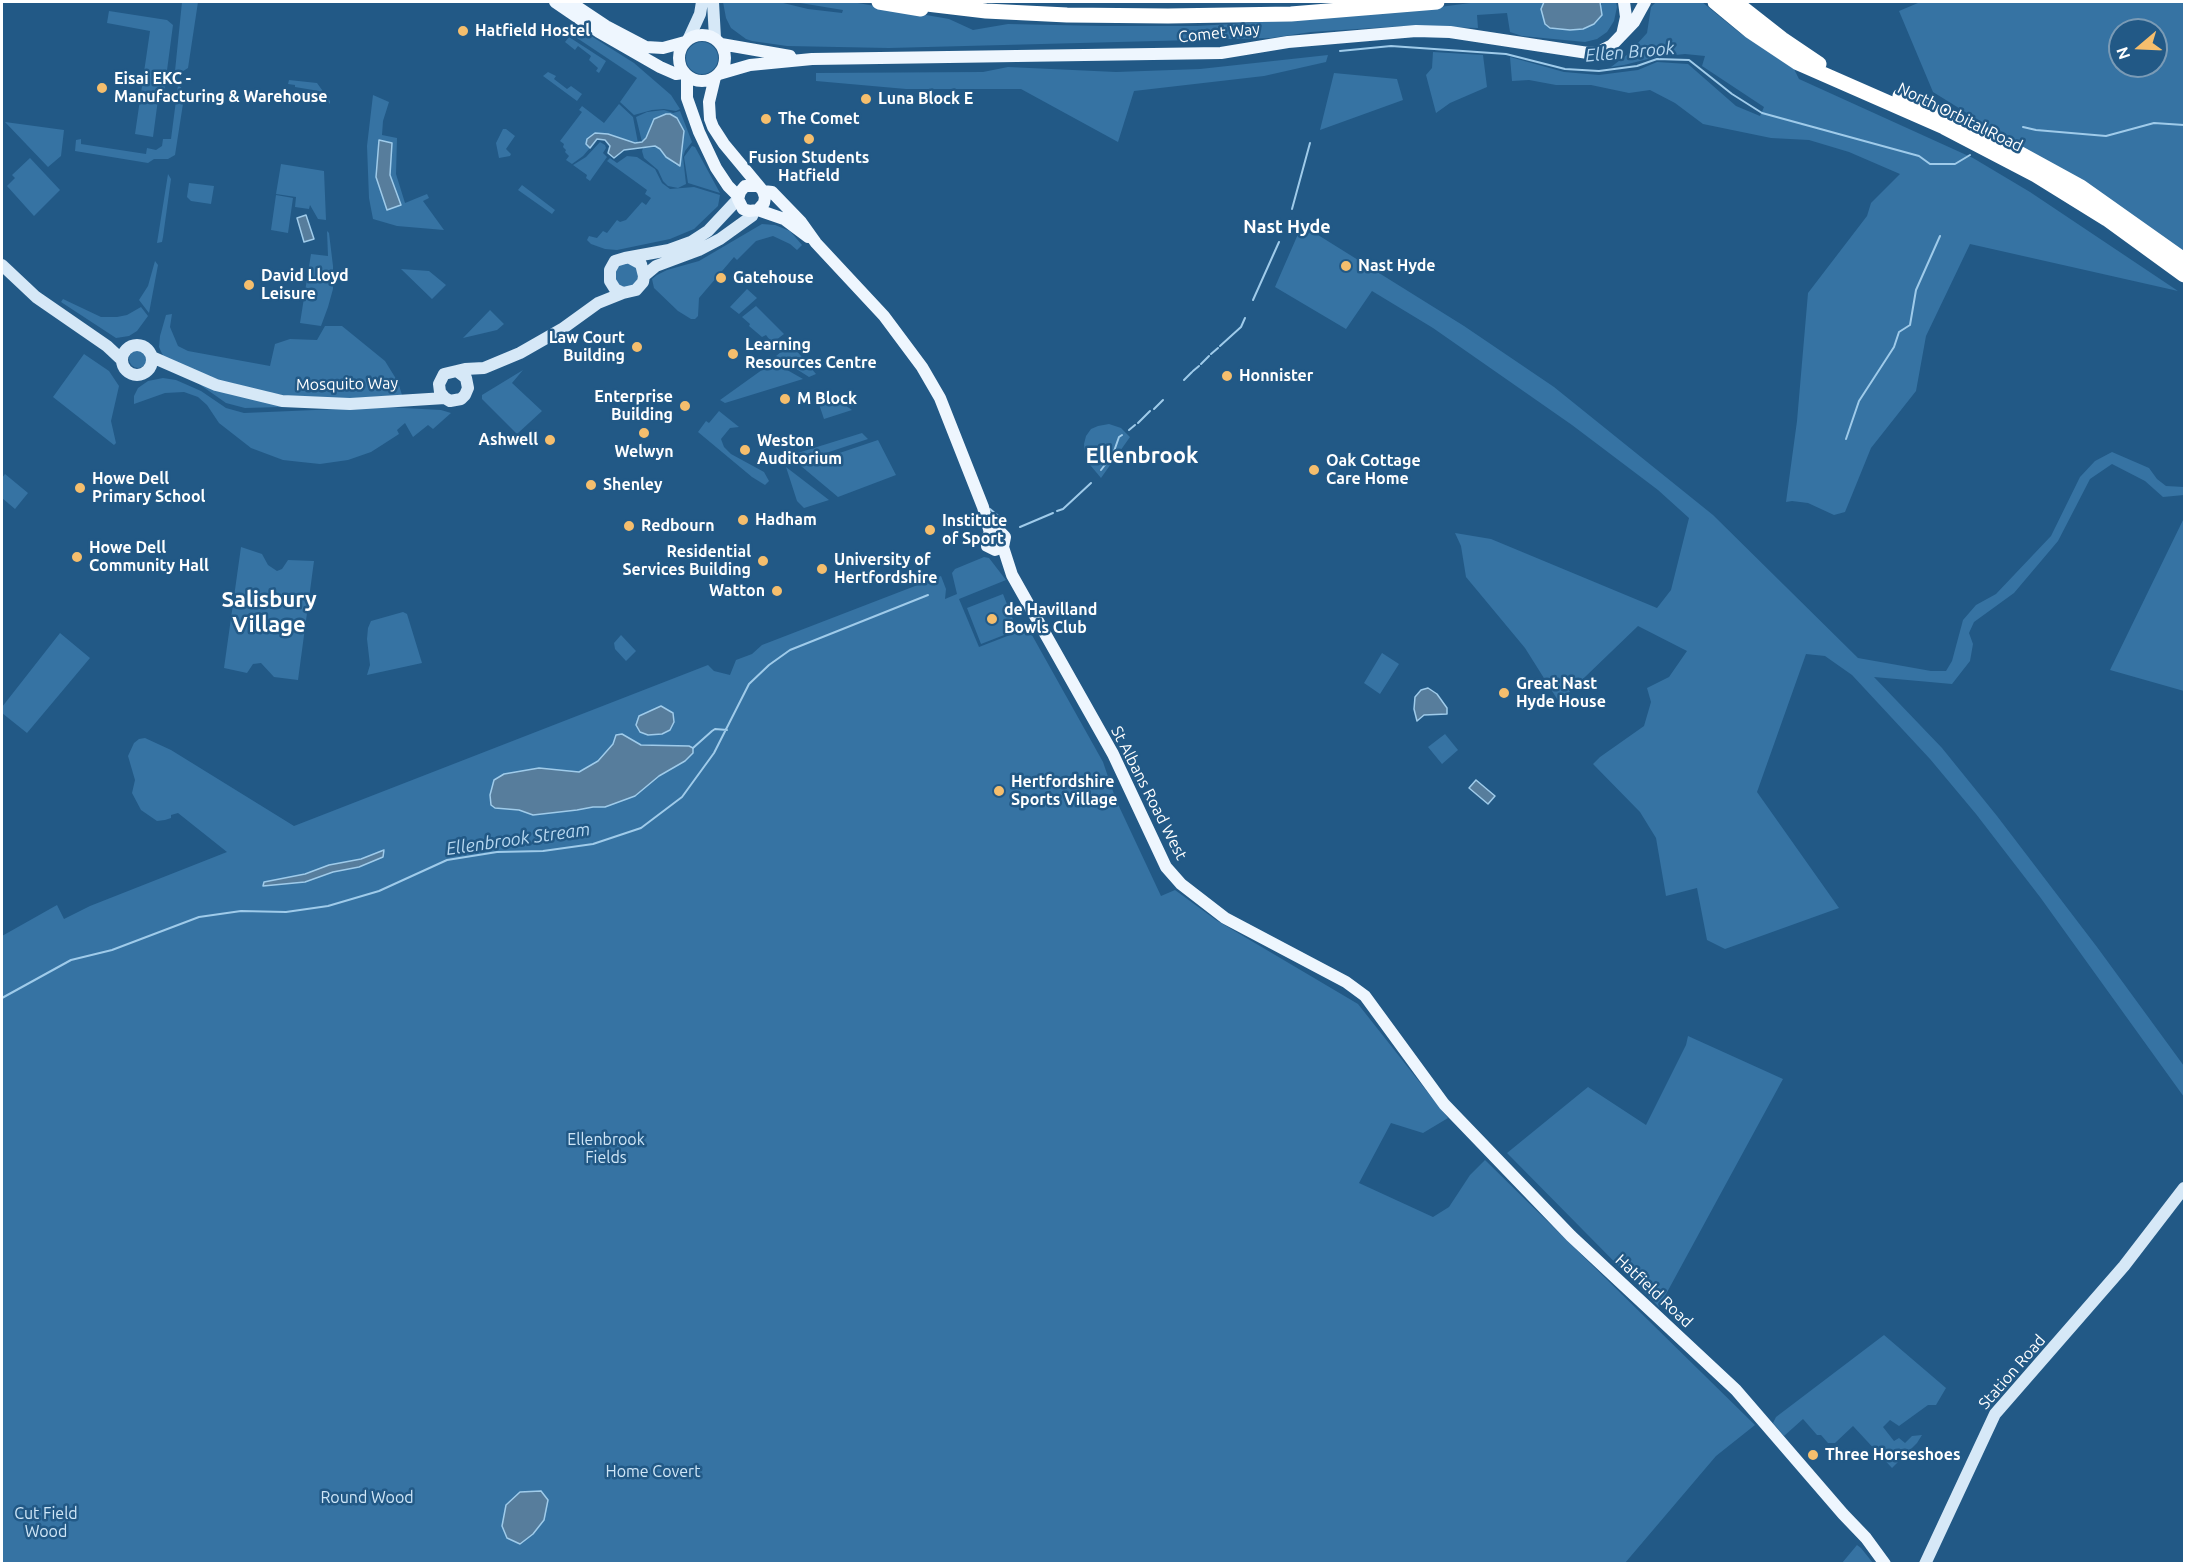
<!DOCTYPE html>
<html>
<head>
<meta charset="utf-8">
<style>
	body { margin:0 }
	#map { position:relative; width:2186px; height:1565px; overflow:hidden; background:#225986; font-family:Ubuntu,sans-serif }
	canvas { display:block }
	.frame { position:absolute; inset:0; border:3px solid #fff; pointer-events:none }
	.north { position:absolute; left:2108px; top:18px; width:60px; height:60px; box-sizing:border-box; background:#225986; border:2px solid #7a9bb6; border-radius:50%; rotate:251deg; font-size:16px; font-weight:700; line-height:24px; text-align:center; color:#fff }
	.north::after { content:''; display:block; margin:auto; width:21px; height:27px; background:#f5be6d; clip-path:polygon(50% 0,100% 100%,50% 72%,0 100%) }
</style>
</head>
<body>
<div id="map">
<canvas width="2186" height="1565"></canvas>
<div class="frame"></div>
<div class="north">N</div>
</div>
<script>
const c = document.querySelector('canvas').getContext('2d');
c.lineJoin = 'round';
function fill(path, color) {
  c.fillStyle = color;
  c.fill(path, 'evenodd');
}
function poly(rows) {
  const path = new Path2D();
  for (const r of rows) {
    if (r.length === 3) {
      path.moveTo(r[0] + r[2], r[1]);
      path.arc(r[0], r[1], r[2], 0, 2 * Math.PI);
      continue;
    }
    path.moveTo(r[0], r[1]);
    for (let i = 2; i < r.length; i += 2) path.lineTo(r[i], r[i + 1]);
  }
  return path;
}
function stroke(path, color, width, dash) {
  c.strokeStyle = color;
  c.lineWidth = width;
  c.lineCap = dash ? 'butt' : 'round';
  c.setLineDash(dash || []);
  c.stroke(path);
}
function write(font, color, halo, rows, align = 'center') {
  c.font = font + ' Ubuntu,sans-serif';
  c.lineWidth = 5;
  c.setLineDash([]);
  c.textBaseline = 'middle';
  c.strokeStyle = halo;
  c.fillStyle = color;
  for (const [text, x, y, turn = 0] of rows) {
    c.save();
    c.translate(x, y);
    c.rotate((+turn || 0) * Math.PI / 180);
    c.textAlign = isNaN(turn) ? turn : align;
    if (halo) c.strokeText(text, 0, 0);
    c.fillText(text, 0, 0);
    c.restore();
  }
}
fill(poly([
	[182,2,198,2,188,68,180,73,175,71],
	[723,2,779,2,808,9,842,13,843,10,794,2,852,2,949,19,973,30,1008,24,1103,26,1197,26,1248,23,1432,8,1478,2,1544,2,1543,3,1602,5,1600,2,1616,2,1617,7,1614,21,1607,32,1597,39,1585,42,1522,36,1510,32,1507,13,1477,15,1478,28,1404,26,1311,32,1271,38,889,48,787,46,752,41,746,39,731,28,726,18],
	[1656,2,1702,2,1740,33,1794,69,1799,79,1973,158,2030,192,2178,291,1970,244,1926,336,1916,391,1871,448,1845,512,1834,515,1808,503,1792,501,1786,502,1797,421,1808,293,1867,216,1871,203,1900,174,1849,152,1809,140,1771,138,1703,124,1675,103,1650,90,1629,93,1591,85,1556,85,1529,80,1512,81,1510,57,1564,72,1599,75,1638,70,1657,62,1688,64,1736,106,1760,116,1764,107,1702,66,1705,56,1685,54,1656,57,1624,65,1611,67,1628,54,1647,33,1651,7],
	[1918,2,2184,2,2184,255,1982,127,1983,123,1933,92,1899,11,1918,3],
	[2120,30,2156,30,2156,66,2120,66],
	[109,11,167,20,173,25,164,93,159,92,153,137,135,134,150,31,107,23],
	[572,24,634,63,671,95,680,109,676,111,664,109,652,110,634,115,620,102,637,78,568,32,568,27],
	[569,37,606,61,599,73,596,71,598,68,589,60,591,56,578,46,575,50,565,42],
	[702,58,16],
	[1433,52,1483,55,1487,87,1450,103,1436,113,1426,75,1432,68],
	[1328,55,1326,62,1264,76,1134,91,1118,142,1021,89,906,89,816,81,816,73,983,72,1008,67,1116,72,1200,69],
	[548,72,556,76,554,79,567,89,571,86,582,94,577,101,543,76],
	[1334,73,1397,79,1403,100,1320,130],
	[289,80,317,83,330,101,330,104,319,91,295,87,295,85,288,84],
	[178,85,185,91,175,155,168,159,154,159,148,163,75,151,76,140,81,139,81,144,146,154,147,148,156,150,162,146,163,139,171,139],
	[373,95,389,102,383,121,382,135,397,138,396,174,405,203,427,194,429,198,423,201,444,230,397,226,373,219,369,198,367,146],
	[619,104,633,117,638,143,608,134,595,133,586,140,586,144,590,148,583,156,572,164,566,160,569,156,565,152,566,150,563,147,564,144,560,141,582,112,579,110,582,106,604,123],
	[664,110,673,113,680,111,692,142,685,151,683,157,686,184,678,188,668,186,663,181,658,170,644,158,642,151,643,148,658,147,666,157,676,165,681,166,680,154,683,140,680,122,670,114,658,117,652,122,646,138,642,142,636,117,647,112],
	[5,122,64,130,61,156,48,167],
	[503,129,506,129,515,136,506,149,511,154,510,156,499,158,496,143],
	[600,142,605,145,606,148,603,153,607,157,590,181,586,178,587,175,573,165,586,157],
	[692,146,695,147,720,193,688,183,684,157],
	[627,156,637,157,655,169,662,183,670,189,694,187,720,195,718,206,694,229,670,239,617,250,605,249,591,244,587,240,589,236,597,238,603,231,607,233,617,220,620,222,626,220,642,202,646,205,651,198,645,194,647,190,607,161,610,158,617,163],
	[30,158,60,190,34,216,7,186,15,178,12,175],
	[281,164,324,171,326,220,318,219,310,205,309,209,295,207,296,197,276,194],
	[168,174,171,179,163,237,162,242,157,243],
	[189,183,214,186,211,204,191,201,187,197],
	[522,185,555,210,552,214,518,190],
	[276,195,293,198,288,233,271,230],
	[762,224,775,225,790,231,802,245,797,250,790,244,773,236,756,241,737,260,734,257,699,298,698,316,695,319,691,319,678,311,654,288,652,279,657,275,667,270,699,261],
	[1302,225,1464,326,1554,387,1713,515,1858,658,1931,671,1946,671,1952,661,1963,620,1976,605,1996,594,2051,536,2080,477,2095,461,2112,452,2149,468,2157,479,2166,486,2184,487,2184,495,2163,497,2145,481,2112,464,2090,479,2058,541,2014,593,1974,622,1969,633,1973,644,1970,661,1952,684,1874,677,1942,748,1997,816,2097,947,2184,1066,2184,1097,2040,897,1976,814,1930,759,1852,675,1825,656,1806,654,1757,792,1839,908,1725,949,1707,940,1697,888,1666,896,1656,838,1640,812,1593,764,1600,757,1644,726,1651,702,1647,688,1669,677,1687,651,1638,626,1559,702,1525,648,1466,577,1461,546,1455,533,1491,539,1657,608,1671,590,1689,518,1658,490,1572,425,1433,328,1372,291,1346,329,1275,287],
	[327,231,329,233,333,266,333,289,328,307,321,326,300,323,311,254,328,256],
	[155,261,158,265,149,313,139,300,148,286],
	[626,275,12],
	[401,269,429,271,446,285,432,299],
	[747,289,757,298,739,314,730,307],
	[63,299,101,317,117,317,127,315,141,307,148,316,137,331,129,336,116,338,61,302],
	[756,306,784,334,772,343,766,335,762,337,749,326,750,324,742,317],
	[490,310,504,324,497,330,463,338],
	[172,314,170,327,178,346,188,351,270,366,275,344,290,339,317,340,325,326,342,326,385,361,398,382,402,395,341,399,301,398,252,390,208,378,164,358,159,347,160,336,166,315],
	[791,344,816,374,809,377,776,356],
	[138,359,9],
	[84,354,109,371,119,386,111,421,116,443,114,445,53,397],
	[773,362,803,379,725,403,720,400],
	[523,370,512,383,542,411,517,434,482,399,482,395],
	[163,378,176,380,201,391,226,408,244,413,385,407,441,410,451,413,433,429,428,425,413,437,405,423,397,430,399,434,382,445,371,452,348,460,320,464,301,462,283,460,251,448,219,423,207,405,198,397,184,392,165,393,134,404,134,396,138,388,148,381],
	[199,384,292,404,280,407,245,408,226,403],
	[832,396,852,410,824,419,818,401],
	[719,411,739,427,730,428,721,439,724,447,731,454,764,472,769,481,765,485,752,477,698,432,706,421,709,423],
	[1109,424,1121,428,1130,437,1101,478,1086,460,1084,444,1086,436,1091,429,1098,426],
	[862,433,868,439,796,463,788,456],
	[878,440,896,475,838,497,801,466],
	[786,467,829,500,804,508,797,501],
	[5,474,28,493,15,509,2,498,2,478],
	[2184,518,2184,691,2110,670],
	[241,547,262,554,268,565,277,571,282,569,288,560,314,561,298,680,274,677,261,663,253,664,247,673,224,668],
	[984,557,989,558,1006,580,959,599,979,647,1028,628,1103,762,1116,800,1161,896,1175,890,1216,920,1358,1004,1448,1118,1423,1133,1391,1123,1359,1183,1433,1217,1449,1207,1470,1175,1485,1160,1755,1425,1716,1456,1625,1563,2,1563,2,936,57,905,64,919,90,906,227,852,178,813,171,815,171,818,165,820,157,821,141,810,132,793,135,780,128,756,134,743,139,739,145,738,171,750,294,826,708,665,714,671,730,675,736,660,752,654,762,645,941,576,946,589,945,599,957,594,952,573,955,569],
	[1003,594,1017,630,981,644,967,608],
	[403,612,407,614,422,663,367,675,370,665,367,639,368,628,371,621],
	[60,633,90,658,27,733,2,713,2,707],
	[621,635,636,651,626,661,615,649,614,643],
	[1382,653,1399,664,1380,694,1364,683],
	[1445,734,1458,750,1442,764,1428,747],
	[1688,1036,1783,1079,1659,1307,1507,1153,1588,1087,1646,1125,1686,1045],
	[1884,1335,1946,1388,1936,1405,1928,1405,1899,1426,1890,1420,1883,1427,1894,1441,1899,1438,1905,1443,1912,1436,1922,1435,1917,1443,1892,1468,1853,1426,1835,1443,1828,1443,1821,1435,1817,1435,1803,1419,1784,1436,1773,1423,1776,1417],
	[1857,1545,1861,1548,1873,1563,1842,1563]
]), '#3673a3');
const water = poly([
	[1544,2,1600,2,1602,15,1594,24,1583,29,1570,30,1550,28,1545,24,1541,9,1544,2],
	[666,114,670,114,677,118,684,131,680,166,666,157,660,149,655,146,624,150,614,158,608,153,610,146,605,140,597,139,590,148,586,144,587,139,595,133,608,134,635,143,642,142,646,138,654,119,666,114],
	[379,140,392,143,390,175,401,205,387,210,376,177,379,140],
	[306,215,314,239,304,242,297,218,306,215],
	[1428,688,1437,694,1447,708,1447,714,1424,715,1417,721,1414,709,1415,697,1421,690,1428,688],
	[661,706,673,713,674,722,670,730,662,734,648,735,640,732,636,725,639,716,661,706],
	[622,734,641,745,689,746,693,748,693,753,685,761,659,776,635,796,605,807,593,807,577,810,533,815,519,810,495,808,491,805,490,795,494,780,504,774,539,768,579,772,598,761,613,744,616,735,622,734],
	[1476,780,1495,796,1488,804,1469,788,1476,780],
	[384,850,383,857,359,867,333,872,305,882,263,886,264,882,305,874,329,865,361,859,384,850],
	[541,1491,548,1500,544,1520,533,1534,520,1544,507,1538,502,1526,506,1505,520,1492,541,1491]
]);
fill(water, '#577d9c');
stroke(water, '#9fcbea', 1.5);
stroke(poly([
	[1340,51,1391,46,1506,54,1565,69,1599,71,1637,66,1657,59,1689,60,1732,94,1762,113,1919,156,1930,164,1955,164,1970,155],
	[2023,127,2036,130,2106,136,2154,123,2184,125],
	[1292,209,1310,143],
	[1253,300,1279,242],
	[1220,346,1241,327,1245,318],
	[1211,354,1218,348],
	[1201,364,1209,356],
	[1193,371,1199,366],
	[1184,380,1192,372],
	[1154,409,1163,400],
	[1138,423,1150,411],
	[1129,430,1135,425],
	[1846,439,1859,401,1894,347,1899,332,1910,325,1916,290,1940,236],
	[1101,470,1113,454,1119,437,1122,435],
	[990,509,1002,519],
	[1057,511,1063,509,1091,483],
	[1020,527,1053,513],
	[693,748,712,731,715,729,727,730],
	[2,998,71,960,112,950,199,917,241,911,286,912,328,906,379,891,447,860,497,852,543,851,593,844,641,828,682,797,714,753,749,684,769,665,790,650,928,595]
]), '#9fcbea', 2);
stroke(poly([
	[713,2,715,38],
	[689,38,700,14,702,2],
	[630,258,641,264,644,276,643,282,636,290,623,293,615,289,610,281,610,270,615,261,625,258,669,250,691,242,708,231,738,199],
	[2,265,36,297,107,346,122,360],
	[644,276,656,266,699,250,720,239,752,216,754,211],
	[137,360,15],
	[152,357,216,385,282,401,350,404,445,398],
	[457,371,466,378,468,388,465,395,461,399,450,401,445,398,440,392,439,384,444,374,465,369,484,368,520,353,562,329,598,303,623,293],
	[1925,1564,1995,1414,2124,1266,2184,1188]
]), '#d6e8f7', 12);
stroke(poly([
	[555,2,599,32,660,67,676,74,684,73],
	[570,2,606,26,646,47,663,48,685,42],
	[702,58,23],
	[1622,35,1626,17,1624,2],
	[721,44,790,56],
	[719,74,750,65,812,59,1221,53,1288,42,1416,31,1450,32,1588,53,1598,52,1612,45,1634,22,1645,2],
	[687,76,687,98,699,132,716,168,728,186,738,196],
	[715,77,709,102,710,119,713,127,724,144,763,191,765,197,764,203,758,210,749,211,743,209,738,199,740,192,745,186,757,186],
	[763,191,772,192,801,222,816,243,884,316,922,367,940,398,983,507,990,533,987,538,987,546,995,550,1003,547],
	[758,210,784,219,808,237],
	[987,518,1005,537,1003,547,1012,575,1113,754,1166,867,1181,884,1225,918,1346,982,1365,996,1444,1104,1571,1236,1736,1390,1843,1514,1866,1538,1885,1564]
]), '#eef6fe', 12);
stroke(poly([
	[879,2,921,9],
	[910,2,986,11,1067,15,1168,16,1291,14,1437,2],
	[1715,2,1750,31,1798,63,1944,127,2036,175,2107,219,2184,275],
	[1735,2,1782,39,1819,64],
	[1900,96,1977,130,2081,187,2184,260]
]), '#fff', 15);
for (const [x, y, r, color] of [
	[463,31,6,"#f5be6d"],
	[102,88,6,"#f5be6d"],
	[866,99,6,"#f5be6d"],
	[766,119,6,"#f5be6d"],
	[809,139,6,"#f5be6d"],
	[1346,266,6,"#f5be6d"],
	[721,278,6,"#f5be6d"],
	[249,285,6,"#f5be6d"],
	[637,347,6,"#f5be6d"],
	[733,354,6,"#f5be6d"],
	[1227,376,6,"#f5be6d"],
	[785,399,6,"#f5be6d"],
	[685,406,6,"#f5be6d"],
	[644,433,6,"#f5be6d"],
	[550,440,6,"#f5be6d"],
	[745,450,6,"#f5be6d"],
	[1314,470,6,"#f5be6d"],
	[591,485,6,"#f5be6d"],
	[80,488,6,"#f5be6d"],
	[743,520,6,"#f5be6d"],
	[629,526,6,"#f5be6d"],
	[930,530,6,"#f5be6d"],
	[77,557,6,"#f5be6d"],
	[763,561,6,"#f5be6d"],
	[822,569,6,"#f5be6d"],
	[777,591,6,"#f5be6d"],
	[992,619,6,"#f5be6d"],
	[1504,693,6,"#f5be6d"],
	[999,791,6,"#f5be6d"],
	[1813,1455,6,"#f5be6d"]
]) {
  const dot = new Path2D();
  dot.arc(x, y, r, 0, 2 * Math.PI);
  c.fillStyle = color;
  c.fill(dot);
  stroke(dot, '#225986', 2);
}
write('bold 16px', '#fff', '#225986', [
	["Hatfield Hostel",475,31],
	["Eisai EKC -",114,79],
	["Manufacturing & Warehouse",114,97],
	["Luna Block E",878,99],
	["The Comet",778,119],
	["Fusion Students",809,158,"center"],
	["Hatfield",809,176,"center"],
	["Nast Hyde",1358,266],
	["David Lloyd",261,276],
	["Leisure",261,294],
	["Gatehouse",733,278],
	["Law Court",625,338,"right"],
	["Building",625,356,"right"],
	["Learning",745,345],
	["Resources Centre",745,363],
	["Honnister",1239,376],
	["Enterprise",673,397,"right"],
	["Building",673,415,"right"],
	["M Block",797,399],
	["Ashwell",538,440,"right"],
	["Weston",757,441],
	["Auditorium",757,459],
	["Welwyn",644,452,"center"],
	["Oak Cottage",1326,461],
	["Care Home",1326,479],
	["Howe Dell",92,479],
	["Primary School",92,497],
	["Shenley",603,485],
	["Hadham",755,520],
	["Institute",942,521],
	["of Sport",942,539],
	["Redbourn",641,526],
	["Howe Dell",89,548],
	["Community Hall",89,566],
	["Residential",751,552,"right"],
	["Services Building",751,570,"right"],
	["University of",834,560],
	["Hertfordshire",834,578],
	["Watton",765,591,"right"],
	["de Havilland",1004,610],
	["Bowls Club",1004,628],
	["Great Nast",1516,684],
	["Hyde House",1516,702],
	["Hertfordshire",1011,782],
	["Sports Village",1011,800],
	["Three Horseshoes",1825,1455]
], 'left');
write('16px', '#fff', '#225986', [
	["Comet Way",1219,33,-6],
	["North Orbital Road",1960,117,26],
	["Mosquito Way",347,384,-1],
	["St Albans Road West",1149,793,63],
	["Hatfield Road",1654,1291,43],
	["Station Road",2012,1372,-49]
]);
write('16px', '#cfe6f7', '#225986', [
	["Ellenbrook",606,1140],
	["Fields",606,1158],
	["Home Covert",653,1472],
	["Round Wood",367,1498],
	["Cut Field",46,1514],
	["Wood",46,1532]
]);
write('italic 18px', '#b7d8f1', '#225986', [
	["Ellen Brook",1630,52,-5],
	["Ellenbrook Stream",518,839,-8]
]);
write('bold 18px', '#fff', '#225986', [
	["Nast Hyde",1287,227]
]);
write('bold 22px', '#fff', '#225986', [
	["Ellenbrook",1142,456],
	["Salisbury",269,600],
	["Village",269,625]
]);
</script>
</body>
</html>
